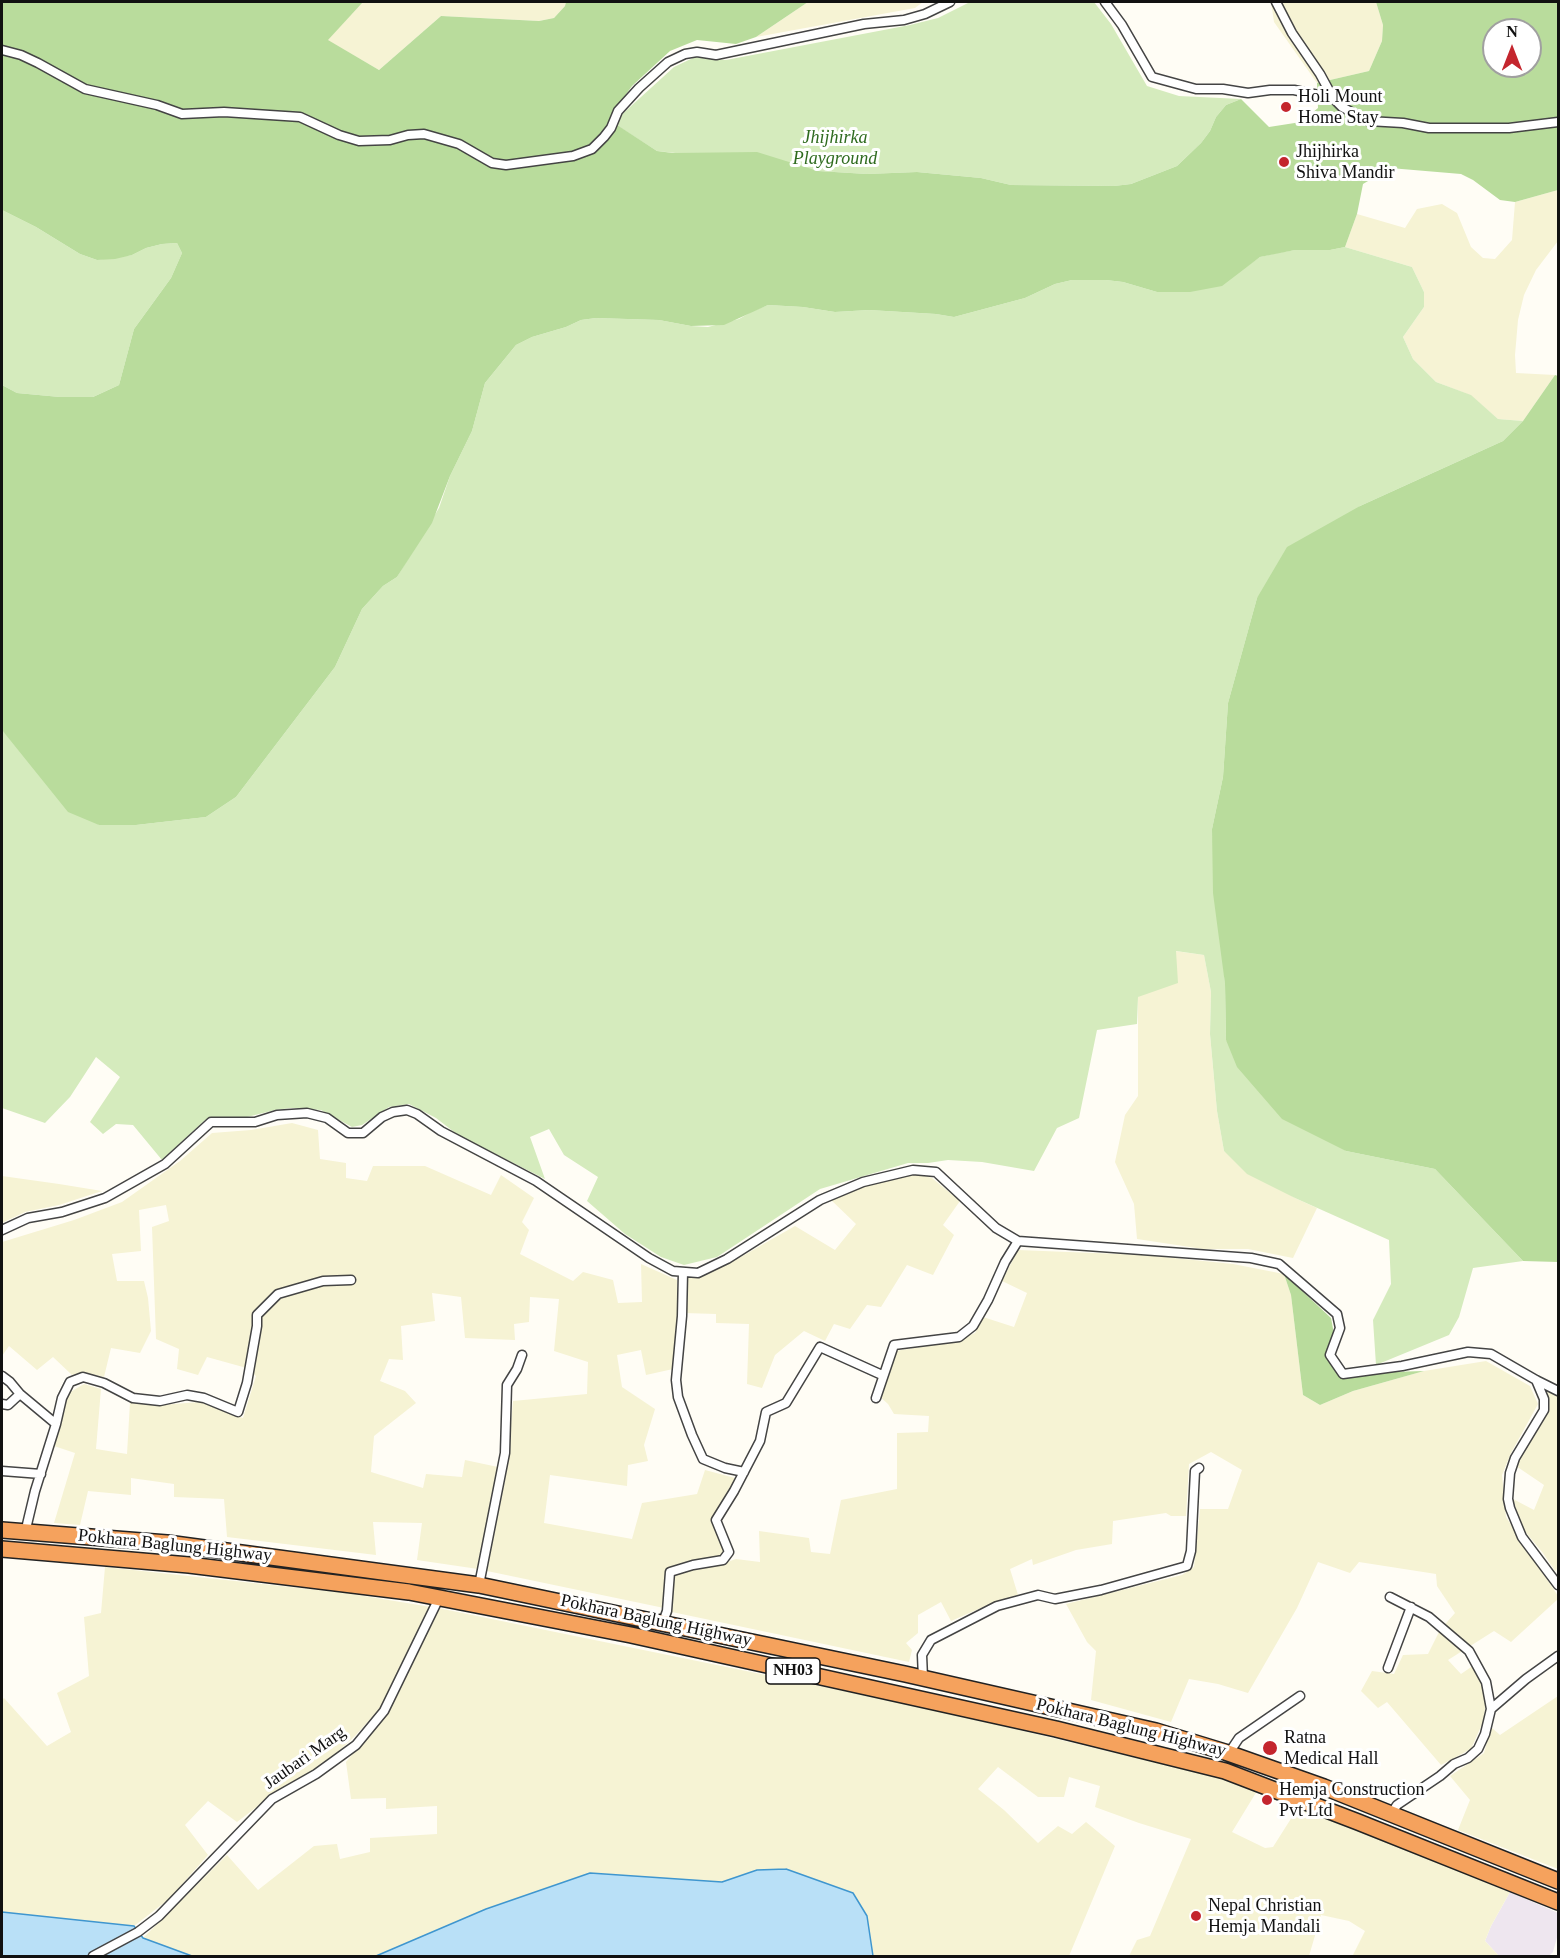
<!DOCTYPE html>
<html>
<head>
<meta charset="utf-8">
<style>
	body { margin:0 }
	#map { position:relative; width:1560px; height:1958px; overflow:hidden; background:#fffdf5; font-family:Georgia,serif }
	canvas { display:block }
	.frame { position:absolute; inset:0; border:3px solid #111; pointer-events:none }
	.north { position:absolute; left:1482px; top:18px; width:60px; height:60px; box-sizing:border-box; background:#fff; border:2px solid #a0a0a0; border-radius:50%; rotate:0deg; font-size:16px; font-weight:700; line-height:24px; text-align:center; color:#111 }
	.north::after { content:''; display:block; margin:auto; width:21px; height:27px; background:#c4262e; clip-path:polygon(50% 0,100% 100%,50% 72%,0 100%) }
</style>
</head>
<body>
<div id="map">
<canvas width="1560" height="1958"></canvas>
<div class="frame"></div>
<div class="north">N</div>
</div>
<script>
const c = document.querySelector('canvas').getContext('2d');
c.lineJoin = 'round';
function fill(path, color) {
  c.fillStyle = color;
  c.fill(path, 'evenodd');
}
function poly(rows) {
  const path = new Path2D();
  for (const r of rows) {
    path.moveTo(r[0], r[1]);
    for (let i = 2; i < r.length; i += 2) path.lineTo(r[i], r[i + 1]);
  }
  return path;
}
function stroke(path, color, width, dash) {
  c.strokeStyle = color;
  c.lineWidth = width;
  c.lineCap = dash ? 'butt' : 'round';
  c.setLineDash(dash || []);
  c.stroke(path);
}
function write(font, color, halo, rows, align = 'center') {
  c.font = font + ' Georgia,serif';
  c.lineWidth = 6;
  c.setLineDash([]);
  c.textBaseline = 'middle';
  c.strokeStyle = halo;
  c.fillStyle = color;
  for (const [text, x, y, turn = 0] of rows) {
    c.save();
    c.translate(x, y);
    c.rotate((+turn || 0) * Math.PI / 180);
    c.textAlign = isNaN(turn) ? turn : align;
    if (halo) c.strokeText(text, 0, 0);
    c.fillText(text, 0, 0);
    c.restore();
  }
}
fill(poly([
	[1510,1892,1558,1913,1558,1934,1553,1952,1549,1956,1499,1956,1485,1941,1491,1926]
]), '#eee6ef');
fill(poly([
	[363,2,566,2,565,6,554,18,539,21,441,16,379,70,327,40],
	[808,2,923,2,915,8,756,37],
	[1271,2,1376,2,1383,25,1382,41,1369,71,1317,83,1274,22],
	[1558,190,1558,241,1536,270,1524,295,1518,320,1515,355,1516,373,1555,375,1523,421,1498,419,1470,395,1436,382,1413,359,1403,337,1424,307,1424,292,1412,267,1345,247,1357,214,1405,228,1417,209,1442,204,1457,213,1471,247,1483,258,1495,259,1512,240,1515,202],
	[1175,951,1204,955,1211,992,1210,1034,1217,1111,1224,1151,1295,1198,1317,1208,1293,1258,1248,1249,1203,1249,1137,1239,1134,1204,1115,1162,1125,1115,1138,1096,1138,997],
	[292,1123,318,1130,320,1159,346,1163,346,1178,367,1181,373,1166,425,1166,491,1195,501,1175,534,1198,522,1222,529,1230,520,1254,573,1281,583,1272,613,1280,618,1303,642,1302,641,1264,677,1280,678,1338,673,1369,646,1375,641,1350,617,1355,622,1387,655,1409,644,1445,648,1461,628,1465,627,1486,550,1475,544,1523,632,1539,642,1503,697,1494,705,1470,735,1478,714,1518,714,1528,725,1550,721,1558,673,1566,667,1572,664,1608,487,1571,507,1470,513,1401,587,1394,588,1362,554,1351,559,1299,530,1297,529,1322,514,1324,515,1340,465,1338,461,1297,432,1293,435,1321,401,1326,403,1360,389,1359,380,1381,405,1391,416,1403,374,1436,371,1472,423,1488,426,1474,462,1477,465,1460,498,1467,478,1569,417,1560,422,1523,373,1522,376,1555,227,1537,224,1499,174,1497,174,1484,131,1478,131,1495,88,1491,80,1525,54,1523,75,1453,54,1446,67,1394,84,1384,101,1389,96,1449,127,1454,130,1402,161,1405,200,1402,243,1418,256,1376,243,1367,207,1357,198,1375,177,1369,179,1349,156,1339,152,1227,169,1221,166,1205,139,1210,141,1251,112,1254,117,1281,144,1281,148,1298,151,1331,140,1353,111,1348,104,1377,83,1372,72,1375,53,1357,37,1370,9,1346,2,1356,2,1242,74,1220,122,1202,180,1161,212,1133,251,1130],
	[918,1174,932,1178,960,1201,943,1225,954,1235,933,1275,907,1265,881,1307,867,1305,850,1329,834,1324,825,1341,804,1331,775,1355,762,1388,747,1384,749,1324,716,1323,716,1314,684,1313,686,1278,707,1273,739,1258,795,1226,835,1250,856,1224,830,1199,876,1181],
	[2,1176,59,1184,102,1191,59,1205,25,1212,2,1223],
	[1018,1250,1144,1255,1233,1264,1284,1274,1291,1295,1303,1395,1320,1405,1353,1391,1424,1371,1486,1361,1530,1386,1538,1404,1511,1453,1502,1475,1506,1517,1558,1596,1558,1599,1511,1642,1494,1631,1448,1660,1461,1674,1474,1665,1487,1696,1483,1722,1471,1749,1441,1765,1387,1702,1378,1708,1361,1691,1372,1671,1394,1674,1403,1655,1428,1654,1440,1630,1455,1613,1437,1586,1436,1574,1359,1562,1350,1573,1318,1562,1297,1608,1248,1693,1218,1684,1189,1679,1171,1722,1091,1700,1096,1651,1087,1642,1066,1604,1182,1575,1194,1567,1200,1509,1228,1509,1242,1470,1211,1452,1189,1464,1186,1516,1171,1516,1166,1513,1113,1521,1112,1544,1076,1550,1033,1565,1032,1559,1010,1569,1018,1595,990,1604,951,1621,941,1602,918,1615,918,1633,906,1643,912,1650,909,1662,672,1612,673,1578,677,1574,696,1568,715,1566,736,1559,760,1562,759,1531,809,1538,811,1552,830,1554,841,1500,897,1489,897,1433,928,1432,929,1416,894,1414,888,1404,878,1395,895,1351,955,1342,975,1333,983,1317,1014,1327,1027,1293,1002,1281],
	[1542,1388,1558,1396,1558,1568,1555,1571,1543,1553,1522,1528,1513,1499,1534,1510,1544,1485,1516,1466,1548,1408,1548,1398],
	[105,1567,346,1593,431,1607,383,1705,355,1736,326,1763,283,1787,237,1822,208,1801,185,1825,208,1855,169,1899,134,1926,2,1912,2,1700,4,1698,47,1746,71,1732,57,1693,89,1676,84,1617,101,1613],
	[438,1608,927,1708,1128,1756,1178,1763,1257,1791,1232,1832,1265,1848,1273,1847,1299,1806,1510,1892,1491,1926,1485,1941,1499,1956,1355,1956,1353,1955,1365,1931,1349,1921,1321,1915,1309,1956,1129,1956,1137,1940,1150,1936,1191,1839,1139,1823,1095,1807,1100,1786,1069,1777,1064,1797,1038,1797,998,1767,978,1789,1004,1810,1038,1843,1058,1826,1072,1834,1086,1822,1115,1846,1069,1956,873,1956,867,1916,757,1870,722,1882,705,1881,486,1909,376,1956,192,1956,143,1938,227,1855,258,1890,314,1846,337,1844,340,1859,370,1852,370,1838,437,1834,437,1806,386,1809,386,1798,351,1799,346,1762,390,1708],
	[1558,1696,1558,1869,1458,1830,1470,1800,1450,1776,1484,1753,1491,1727,1500,1735]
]), '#f6f3d4');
fill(poly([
	[970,2,1094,2,1111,24,1147,86,1179,96,1241,99,1226,105,1216,117,1210,131,1201,143,1177,166,1131,184,1114,186,1011,185,981,178,917,172,867,174,818,171,801,167,657,151,616,125,619,117,674,67,695,57,726,60,910,25,938,18],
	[2,210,36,227,80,254,97,260,132,255,146,248,162,244,177,243,182,253,171,278,134,329,119,385,93,397,60,397,17,393,2,385],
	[1345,247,1412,267,1424,292,1424,307,1403,337,1413,359,1436,382,1471,395,1498,419,1523,421,1503,441,1360,506,1257,598,1228,703,1223,777,1212,829,1225,984,1226,1040,1346,1151,1435,1169,1523,1261,1473,1268,1459,1317,1449,1335,1376,1365,1373,1320,1391,1284,1389,1240,1295,1198,1247,1174,1224,1151,1217,1111,1210,1034,1211,992,1204,955,1176,951,1178,983,1138,997,1137,1024,1097,1030,1079,1118,1057,1128,1034,1171,982,1162,948,1160,928,1163,908,1163,820,1189,717,1257,684,1265,661,1257,625,1234,587,1201,598,1177,564,1155,549,1129,530,1137,545,1179,458,1135,436,1118,409,1104,389,1107,362,1125,352,1127,321,1110,291,1108,275,1110,247,1117,205,1120,162,1160,133,1125,116,1124,103,1134,90,1122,120,1077,96,1057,70,1097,45,1123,2,1108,2,730,99,825,136,825,206,817,236,797,335,667,362,609,383,586,397,577,439,508,450,476,472,431,485,383,516,345,532,337,566,327,581,320,596,318,659,320,691,326,708,327,739,319,753,311,768,305,803,307,835,312,869,310,936,314,954,317,1025,298,1055,284,1072,280,1106,280,1123,282,1157,292,1247,266,1260,257,1277,253,1295,250,1330,250]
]), '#d5ebbd');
fill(poly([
	[2,2,363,2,328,40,379,70,441,16,539,21,554,18,565,6,566,2,808,2,756,37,736,44,697,40,670,51,632,86,619,104,617,125,657,151,673,153,757,152,818,171,867,174,917,172,981,178,1011,185,1114,186,1131,184,1177,166,1201,143,1210,131,1216,117,1226,105,1241,99,1269,127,1301,122,1318,108,1317,83,1369,71,1382,41,1383,25,1376,2,1558,2,1558,190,1515,202,1500,200,1473,180,1461,174,1390,168,1363,184,1357,214,1345,247,1330,250,1295,250,1260,257,1222,286,1190,292,1157,292,1123,282,1106,280,1072,280,1055,284,1025,298,954,317,936,314,869,310,835,312,803,307,768,305,724,325,691,326,659,320,596,318,581,320,566,327,532,337,516,345,485,383,472,431,450,476,432,523,397,577,383,586,362,609,335,667,236,797,206,817,136,825,99,825,68,812,2,730,2,385,17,393,60,397,93,397,119,385,134,329,171,278,182,253,177,243,162,244,146,248,132,255,115,259,97,260,80,254,36,227,2,210],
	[1494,30,1530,30,1530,66,1494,66],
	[1555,375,1558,376,1558,1262,1523,1261,1435,1169,1346,1151,1282,1119,1237,1067,1226,1040,1225,984,1213,893,1212,829,1223,777,1228,703,1257,598,1287,547,1360,506,1503,441,1523,421],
	[1284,1274,1331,1318,1334,1334,1327,1350,1328,1359,1339,1375,1350,1378,1390,1372,1424,1371,1353,1391,1320,1405,1303,1395,1291,1295]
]), '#b9dc9c');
const water = poly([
	[786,1869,853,1893,867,1916,873,1956,376,1956,486,1909,590,1873,722,1882,757,1870,786,1869],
	[2,1912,134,1926,143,1938,192,1956,2,1956,2,1912]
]);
fill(water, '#b9e0f7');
stroke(water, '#3f96cf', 1.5);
const street = poly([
	[1105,2,1122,25,1152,77,1196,89,1223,89,1248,93,1270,90,1294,90,1333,98,1342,107,1368,121,1403,123,1429,128,1509,128,1558,122],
	[1276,2,1292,33,1320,74,1333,98],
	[2,50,21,55,38,63,85,89,157,105,182,114,224,112,300,117,339,135,359,141,390,140,408,135,424,134,459,144,492,163,506,165,573,156,592,149,604,137,611,128,618,111,639,88,668,62,685,54,697,52,716,55,864,24,904,20,925,14,950,2],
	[2,1230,28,1218,62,1212,105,1198,165,1164,211,1122,255,1122,277,1115,307,1113,327,1118,348,1133,363,1133,382,1117,393,1112,407,1110,417,1114,441,1131,536,1181,649,1258,673,1271,698,1273,727,1259,820,1200,863,1182,913,1170,936,1172,996,1228,1018,1241,1251,1258,1279,1264,1337,1314,1340,1328,1330,1355,1343,1374,1402,1366,1468,1352,1491,1354,1536,1380,1558,1391],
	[683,1272,682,1316,676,1380,678,1397,692,1435,703,1459,725,1468,744,1472],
	[2,1376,10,1382,20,1394],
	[1536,1380,1544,1399,1544,1410,1515,1458,1510,1473,1508,1499,1510,1508,1522,1537,1558,1585],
	[876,1398,894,1345,959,1337,973,1326,988,1300,1005,1262,1018,1241],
	[2,1404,8,1405,20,1394,56,1424,35,1491,25,1533],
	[56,1424,62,1398,70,1382,83,1377,104,1383,133,1398,160,1401,187,1395,204,1398,238,1412,247,1383,257,1326,257,1315,278,1294,323,1281,351,1280],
	[2,1471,41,1474],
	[479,1585,505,1453,507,1385,517,1369,522,1355],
	[1390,1597,1429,1617,1469,1651,1486,1682,1491,1709],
	[663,1622,667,1611,670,1572,693,1565,723,1560,729,1552,716,1520,734,1491,760,1441,766,1412,786,1403,820,1347,882,1375],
	[1388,1668,1411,1607],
	[923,1678,922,1655,931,1640,997,1606,1038,1595,1055,1599,1101,1590,1187,1566,1191,1551,1195,1471,1199,1468],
	[1229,1753,1239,1738,1300,1696],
	[1391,1814,1397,1805,1440,1776,1454,1764,1468,1758,1478,1749,1485,1734,1491,1709,1526,1679,1558,1656],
	[93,1956,138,1932,159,1916,272,1799,316,1774,356,1745,384,1711,439,1598]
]);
const highway = poly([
	[2,1530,167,1543,479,1585,905,1674,1156,1731,1225,1752,1324,1787,1558,1881],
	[2,1549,189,1565,409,1592,631,1635,1056,1729,1225,1771,1358,1822,1558,1902]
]);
stroke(street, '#444', 11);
stroke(highway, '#222', 18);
stroke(street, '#fff', 8);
stroke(highway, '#f5a25d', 15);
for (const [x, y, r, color] of [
	[1286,107,6,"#c4262e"],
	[1284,162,6,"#c4262e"],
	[1270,1748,8,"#c4262e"],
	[1267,1800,6,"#c4262e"],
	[1196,1916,6,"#c4262e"]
]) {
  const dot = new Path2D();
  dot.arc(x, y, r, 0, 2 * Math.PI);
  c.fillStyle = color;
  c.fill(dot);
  stroke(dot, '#fff', 2);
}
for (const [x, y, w] of [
	[793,1671,54]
]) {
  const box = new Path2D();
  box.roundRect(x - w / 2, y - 13, w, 26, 4.5);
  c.fillStyle = '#fff';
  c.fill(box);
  stroke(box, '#111', 1.5);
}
write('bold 16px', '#111', null, [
	["NH03",793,1671]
]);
write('18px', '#111', '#fff', [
	["Holi Mount",1298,97],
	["Home Stay",1298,118],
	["Jhijhirka",1296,152],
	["Shiva Mandir",1296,173],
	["Ratna",1284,1738],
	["Medical Hall",1284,1759],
	["Hemja Construction",1279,1790],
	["Pvt Ltd",1279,1811],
	["Nepal Christian",1208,1906],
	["Hemja Mandali",1208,1927]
], 'left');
write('italic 18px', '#2f6b1f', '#fff', [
	["Jhijhirka",835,138],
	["Playground",835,159]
]);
write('18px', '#111', '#fff', [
	["Pokhara Baglung Highway",175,1546,6],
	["Pokhara Baglung Highway",656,1621,12],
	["Pokhara Baglung Highway",1131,1728,14],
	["Jaubari Marg",305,1758,-35]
]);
</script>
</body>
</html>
